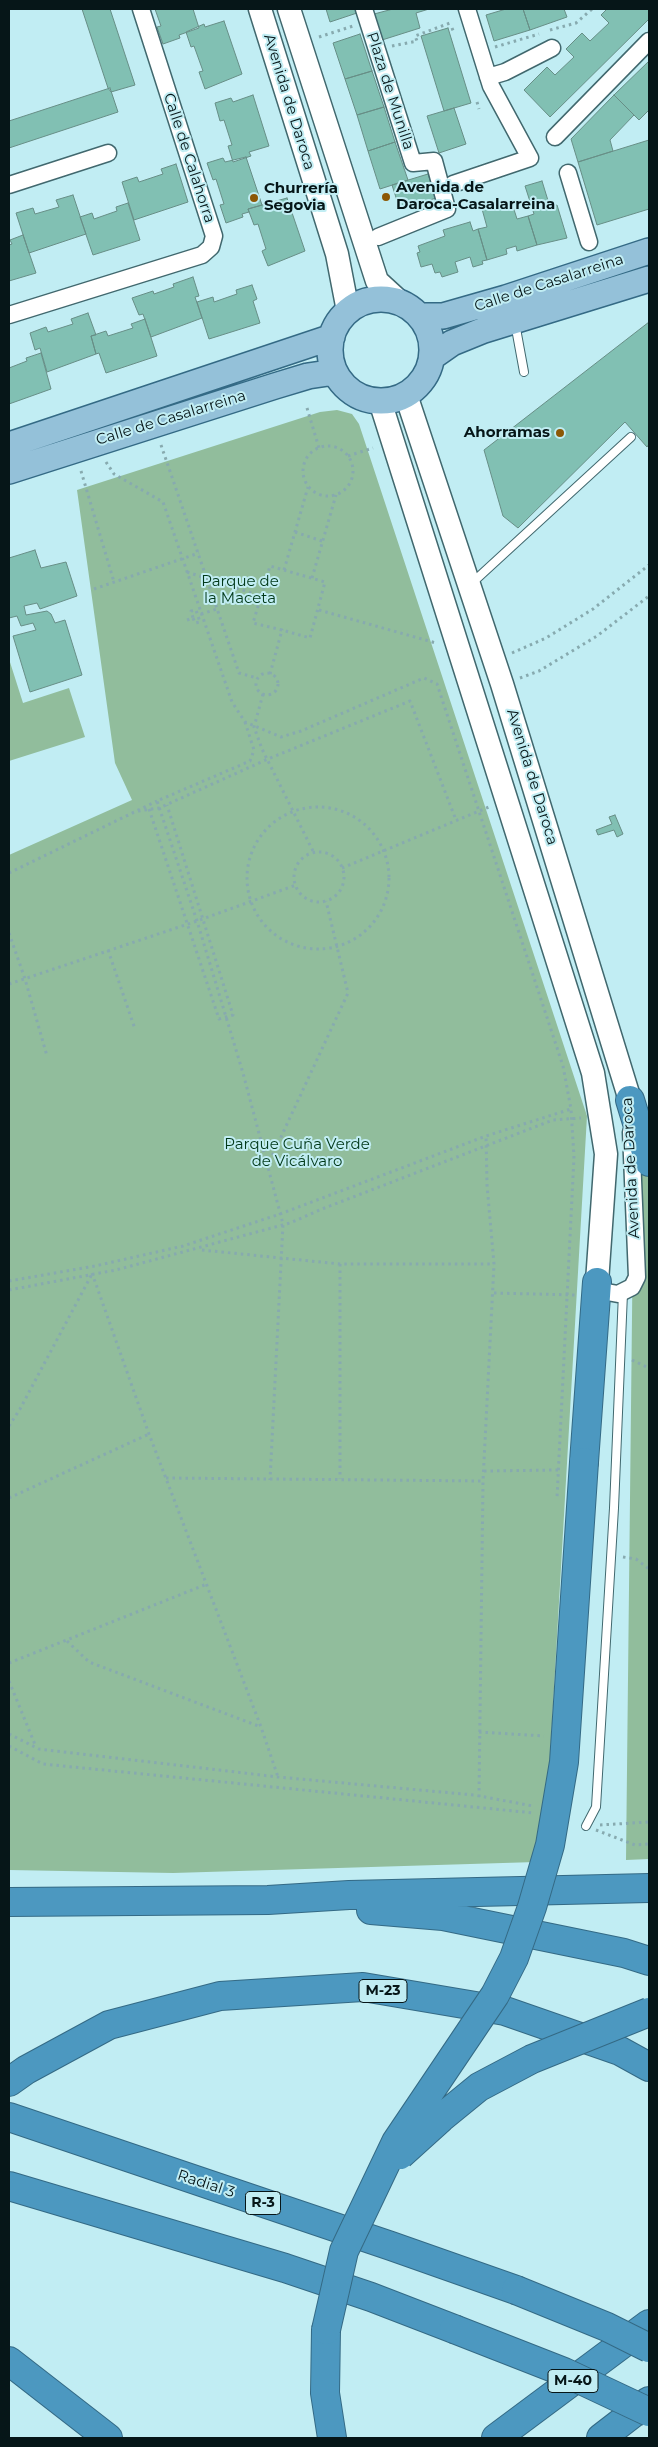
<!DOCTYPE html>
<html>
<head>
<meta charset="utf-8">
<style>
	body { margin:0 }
	#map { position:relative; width:658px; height:2447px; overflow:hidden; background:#c1edf3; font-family:Montserrat,sans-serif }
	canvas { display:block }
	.frame { position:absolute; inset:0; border:10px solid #061618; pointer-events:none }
</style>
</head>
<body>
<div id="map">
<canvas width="658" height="2447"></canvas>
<div class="frame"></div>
</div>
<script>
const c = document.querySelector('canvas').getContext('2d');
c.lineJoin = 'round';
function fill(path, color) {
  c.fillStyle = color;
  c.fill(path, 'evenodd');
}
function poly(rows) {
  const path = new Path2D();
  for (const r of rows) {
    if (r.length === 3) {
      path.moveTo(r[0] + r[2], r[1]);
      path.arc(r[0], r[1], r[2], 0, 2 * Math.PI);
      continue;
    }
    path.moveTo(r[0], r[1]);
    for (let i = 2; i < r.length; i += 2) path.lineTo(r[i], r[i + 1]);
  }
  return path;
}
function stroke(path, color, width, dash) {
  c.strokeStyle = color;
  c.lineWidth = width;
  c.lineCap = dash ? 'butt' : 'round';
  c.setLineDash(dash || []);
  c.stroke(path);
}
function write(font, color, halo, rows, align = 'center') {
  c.font = font + ' Montserrat,sans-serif';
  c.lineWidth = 4;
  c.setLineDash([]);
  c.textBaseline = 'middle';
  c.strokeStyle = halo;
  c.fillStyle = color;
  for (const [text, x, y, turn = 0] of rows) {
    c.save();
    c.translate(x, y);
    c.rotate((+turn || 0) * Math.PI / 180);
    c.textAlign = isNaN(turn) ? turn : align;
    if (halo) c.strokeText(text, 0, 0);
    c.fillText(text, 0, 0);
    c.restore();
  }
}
fill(poly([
	[337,410,352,414,359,424,587,1116,547,1810,536,1862,173,1873,9,1870,9,855,132,800,115,763,77,490,320,412],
	[9,659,23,703,69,688,85,737,9,761],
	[634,1136,649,1153,649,1859,626,1860]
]), '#91bd9c');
const building = poly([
	[82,9,110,9,135,85,111,92,108,88,82,9],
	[155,9,193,9,199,28,179,35,180,38,163,44,157,27,161,26,155,9],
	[326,9,355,9,357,13,330,22,326,9],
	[393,9,429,9,416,13,420,28,382,40,374,14,393,9],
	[506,9,523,9,530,30,494,41,486,15,506,9],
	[523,9,564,9,567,17,530,30,523,9],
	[607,9,649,9,649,19,550,117,524,90,547,67,555,75,574,57,566,49,582,33,590,41,609,23,601,15,607,9],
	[224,21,242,74,205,89,199,72,203,71,194,46,191,47,186,32,204,24,205,27,224,21],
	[448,28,471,103,444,111,421,36,448,28],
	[360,34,372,71,345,79,333,43,360,34],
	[649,61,649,110,639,120,614,95,649,61],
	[372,71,384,107,357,115,345,79,372,71],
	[110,88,118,112,9,148,9,121,110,88],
	[253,95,269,146,249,152,251,156,233,162,228,146,232,145,224,120,220,121,215,103,231,98,233,102,253,95],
	[614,95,634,115,610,140,613,151,578,162,571,139,614,95],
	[384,107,395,142,368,151,357,115,384,107],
	[454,108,466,144,439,153,427,116,454,108],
	[649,140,649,209,597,225,578,162,649,140],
	[395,142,408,180,380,189,368,151,395,142],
	[246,157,262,205,248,209,249,212,242,214,243,217,226,223,220,205,224,204,216,179,213,180,207,163,223,158,225,162,246,157],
	[176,164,188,202,134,220,122,182,137,177,139,182,163,174,161,169,176,164],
	[428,174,436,198,400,210,392,185,428,174],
	[542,181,550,207,557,205,567,238,537,245,528,216,534,214,525,186,542,181],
	[73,195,86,234,29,253,16,213,33,208,35,214,59,207,56,200,73,195],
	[287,198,305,251,268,266,262,251,266,249,258,224,254,225,248,209,287,198],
	[511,200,517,219,528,216,537,245,517,251,516,246,506,249,507,254,487,260,478,229,487,227,482,209,511,200],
	[128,203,140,240,93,255,80,217,92,213,94,219,117,211,116,207,128,203],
	[470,222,473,231,478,229,487,260,482,261,483,264,473,267,470,257,455,262,458,272,442,277,440,272,435,273,432,264,421,267,417,253,420,252,418,246,445,236,443,230,470,222],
	[23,235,36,273,9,281,9,245,12,244,10,240,23,235],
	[193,277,199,296,195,297,202,318,151,337,143,314,139,315,132,298,153,291,154,294,174,287,173,284,193,277],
	[252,285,257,299,253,301,260,323,209,339,197,302,213,297,214,302,237,294,236,290,252,285],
	[88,313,96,335,91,336,96,354,47,372,40,348,35,350,30,333,46,327,48,332,73,324,71,319,88,313],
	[145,319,157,356,106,373,99,353,96,354,91,336,106,331,108,336,133,328,131,324,145,319],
	[649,322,649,444,647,447,625,422,518,528,503,516,484,450,649,322],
	[41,353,51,389,9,404,9,368,27,361,26,358,41,353],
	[35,550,41,568,66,562,77,596,40,609,37,603,24,606,26,615,47,611,51,614,55,623,65,620,82,675,30,692,13,636,36,630,33,623,21,626,17,616,9,618,9,558,35,550],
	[615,815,623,834,617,837,614,830,598,835,596,830,612,824,609,817,615,815]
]);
fill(building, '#81c0b3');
stroke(building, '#678e86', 1);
const lane = poly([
	[515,323,524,372],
	[472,583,631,437],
	[586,1826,596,1807,614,1508,623,1293]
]);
const street = poly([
	[364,9,413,163,434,161,447,209,378,237],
	[488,77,505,72,552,48],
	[555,137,649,41],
	[568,173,589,242],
	[453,184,530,158,491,86,467,9],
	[9,185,108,153],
	[9,315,202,255,211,247,214,236,141,9],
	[597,1282,607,1292,618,1294,632,1287,637,1277,631,1132]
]);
const secondary = poly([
	[260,9,337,254,348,311],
	[289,9,377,281,401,303],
	[406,395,502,684,630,1100],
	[380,401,593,1073,606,1154,597,1282]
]);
const primary = poly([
	[381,350,51],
	[420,316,443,316,506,298,649,251],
	[432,357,452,343,484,330,649,279],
	[9,445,332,337],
	[9,471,275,386,308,376,335,372]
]);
const highway = poly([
	[630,1100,649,1162],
	[584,1462,597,1282],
	[9,1902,268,1900,349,1895,649,1888],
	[371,1910,443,1916,624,1953,649,1961],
	[9,2082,26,2070,109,2025,220,1996,363,1987,505,2011,620,2051,649,2067],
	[9,2117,391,2246,516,2290],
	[9,2186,285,2268,371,2297,454,2329],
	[326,2330,325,2393,332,2438],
	[9,2361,108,2438],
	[496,2438,649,2324],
	[601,2438,649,2401]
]);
stroke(lane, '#41686e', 10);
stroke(street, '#41686e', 19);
stroke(secondary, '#41686e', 25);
stroke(primary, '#346a85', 28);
stroke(highway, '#346a85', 30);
stroke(poly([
	[452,28,454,33],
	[550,30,576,23,592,9],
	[319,37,353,26],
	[392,46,417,41,415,36,450,23],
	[495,47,539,34],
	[477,102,479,109],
	[307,408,319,448],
	[161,445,239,673,257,678],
	[328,471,25],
	[348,456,373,448],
	[106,462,114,474,163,502,232,702,245,722,281,737,301,731,424,678,437,684,563,1066,571,1109,574,1157,557,1498],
	[81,471,114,582],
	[295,532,322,541],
	[284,570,308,487],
	[187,572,261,596],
	[312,578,336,495],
	[94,589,199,553],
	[319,610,436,643],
	[201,614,217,609],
	[187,620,193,618,195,623,200,622,196,610,191,611,193,618],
	[512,653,546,638,593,609,649,565],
	[267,684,11],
	[270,674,282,630,253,623,270,566,325,582,310,638,282,630],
	[520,678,539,671,597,636,649,596],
	[263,694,254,727,262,749,314,853],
	[245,722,254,750,250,761,157,801,197,921,243,1073,283,1224,270,1480],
	[318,878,71],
	[149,809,219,1019,233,1015,167,805],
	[138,811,159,808,268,759,410,701,456,820],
	[319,877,25],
	[342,868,489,807],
	[9,873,157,801],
	[9,933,25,979,47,1056],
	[108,950,135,1029],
	[9,984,197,921,296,885],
	[267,1167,348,993,326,901],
	[202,1250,340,1264,494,1264],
	[340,1264,340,1479],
	[92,1273,149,1434,261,1727,278,1777],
	[9,1281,95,1266,183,1246,280,1214,486,1136,571,1109],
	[9,1290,116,1270,290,1223,322,1209,553,1120,581,1118],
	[494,1293,575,1295],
	[632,1360,649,1368],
	[9,1426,20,1409,92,1274],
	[484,1471,558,1470],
	[166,1478,483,1481],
	[9,1498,149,1434],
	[623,1557,636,1559,649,1569],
	[67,1641,89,1662,261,1727],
	[9,1663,207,1584],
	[9,1681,36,1747],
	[479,1732,544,1736],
	[9,1734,39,1749,278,1777,474,1795,533,1806],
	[9,1746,43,1764,534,1813],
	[479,1797,483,1481,494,1264,487,1185,486,1136],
	[600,1825,649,1822],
	[596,1830,635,1845,649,1844]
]), '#87aaaf', 3, [2.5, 4]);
stroke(lane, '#fff', 8);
stroke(street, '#fff', 16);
stroke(secondary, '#fff', 22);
stroke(primary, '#94c1d9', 25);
stroke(highway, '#4c98c0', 28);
const highwayBridge = poly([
	[400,2155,441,2118,479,2087,532,2059,649,2012],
	[516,2290,607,2327,649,2348],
	[454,2329,564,2372,649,2412],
	[326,2330,344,2251,396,2142,495,1995,514,1958,532,1907,550,1845,564,1762,584,1462]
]);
stroke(highwayBridge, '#346a85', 30, []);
stroke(highwayBridge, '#4c98c0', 28);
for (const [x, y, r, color] of [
	[386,197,5,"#8c5805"],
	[254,198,5,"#8c5805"],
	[560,433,5,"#8c5805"]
]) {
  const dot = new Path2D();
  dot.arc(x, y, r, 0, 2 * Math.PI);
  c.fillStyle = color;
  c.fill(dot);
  stroke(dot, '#c1edf3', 2);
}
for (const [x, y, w] of [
	[383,1991,48],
	[263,2203,35],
	[573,2381,50]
]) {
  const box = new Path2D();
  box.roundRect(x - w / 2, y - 11.5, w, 23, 4);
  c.fillStyle = '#c1edf3';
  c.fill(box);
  stroke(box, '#061618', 1);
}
write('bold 14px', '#061618', null, [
	["M-23",383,1991],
	["R-3",263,2203],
	["M-40",573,2381]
]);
write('15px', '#061618', '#c1edf3', [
	["Plaza de Munilla",390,91,72],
	["Avenida de Daroca",289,102,73],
	["Calle de Calahorra",189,158,72],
	["Calle de Casalarreina",549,283,-18],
	["Calle de Casalarreina",171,418,-17],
	["Avenida de Daroca",532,777,73],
	["Avenida de Daroca",631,1168,-93],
	["Radial 3",206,2184,18]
]);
write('bold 15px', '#061618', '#c1edf3', [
	["Avenida de",396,188],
	["Daroca-Casalarreina",396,205],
	["Churrería",264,189],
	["Segovia",264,206],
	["Ahorramas",550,433,"right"]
], 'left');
write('15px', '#003818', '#c1edf3', [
	["Parque de",240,582],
	["la Maceta",240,599],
	["Parque Cuña Verde",297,1145],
	["de Vicálvaro",297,1162]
]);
</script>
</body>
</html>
